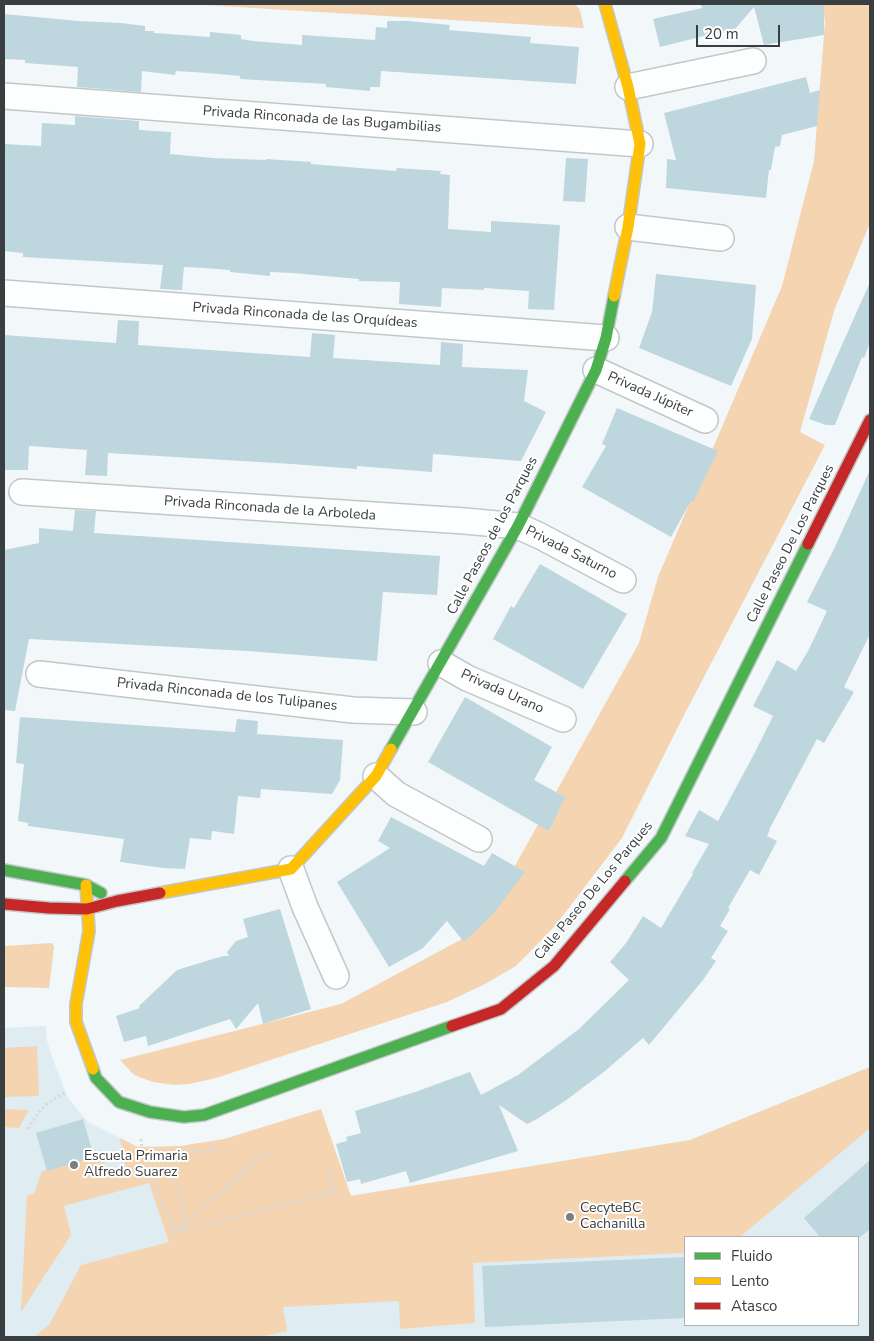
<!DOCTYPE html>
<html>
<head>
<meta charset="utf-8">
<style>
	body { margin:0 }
	#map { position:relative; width:874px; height:1341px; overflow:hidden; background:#f2f8fa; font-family:"Nunito Sans",sans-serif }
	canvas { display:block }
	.frame { position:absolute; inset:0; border:5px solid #393e40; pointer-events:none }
	.legend { position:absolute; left:684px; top:1236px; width:175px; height:90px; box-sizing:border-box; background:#fff; border:1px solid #b0b2b3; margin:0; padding:6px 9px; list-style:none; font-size:15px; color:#393e40 }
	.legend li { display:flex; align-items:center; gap:10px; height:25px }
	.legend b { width:25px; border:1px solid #b0b2b3 }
	.scale { position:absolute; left:696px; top:25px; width:84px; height:22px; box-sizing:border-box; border:2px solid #393e40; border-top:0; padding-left:6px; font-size:15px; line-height:18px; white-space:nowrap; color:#393e40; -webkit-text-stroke:4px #fff; paint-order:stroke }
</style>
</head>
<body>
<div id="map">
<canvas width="874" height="1341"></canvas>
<div class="frame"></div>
<ul class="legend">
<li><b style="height:6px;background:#4caf50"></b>Fluido</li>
<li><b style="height:6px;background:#ffc107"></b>Lento</li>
<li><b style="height:6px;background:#c62828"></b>Atasco</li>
</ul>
<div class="scale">20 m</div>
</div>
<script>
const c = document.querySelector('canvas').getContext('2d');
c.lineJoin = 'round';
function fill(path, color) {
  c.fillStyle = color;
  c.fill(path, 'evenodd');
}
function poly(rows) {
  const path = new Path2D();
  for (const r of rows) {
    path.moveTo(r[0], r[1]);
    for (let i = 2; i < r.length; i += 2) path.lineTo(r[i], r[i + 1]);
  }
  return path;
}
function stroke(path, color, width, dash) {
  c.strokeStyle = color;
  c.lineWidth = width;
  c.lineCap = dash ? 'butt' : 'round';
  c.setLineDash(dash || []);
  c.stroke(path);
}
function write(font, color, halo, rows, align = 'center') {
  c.font = font + ' "Nunito Sans",sans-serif';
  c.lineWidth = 4;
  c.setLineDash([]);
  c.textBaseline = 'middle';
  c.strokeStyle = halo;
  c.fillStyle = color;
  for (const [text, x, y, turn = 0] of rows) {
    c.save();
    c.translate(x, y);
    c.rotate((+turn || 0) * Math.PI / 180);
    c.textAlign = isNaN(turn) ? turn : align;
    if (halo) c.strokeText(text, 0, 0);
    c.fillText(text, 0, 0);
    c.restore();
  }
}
fill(poly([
	[46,1026,46,1037,52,1057,68,1098,88,1122,138,1147,350,1196,690,1140,870,1067,870,1337,4,1337,4,1028],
	[685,1237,858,1237,858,1325,685,1325]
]), '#dfedf2');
fill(poly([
	[188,4,575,4,580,10,584,28],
	[823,4,870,4,870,223,834,311,800,432,825,445,681,721,622,838,555,926,516,966,483,985,447,1002,216,1078,189,1084,174,1085,153,1082,134,1075,120,1060,341,1004,464,938,487,916,639,643,658,577,782,286,814,161,825,22],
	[52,943,54,947,49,988,4,987,4,946],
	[37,1046,39,1096,4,1097,4,1048],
	[870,1067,870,1128,740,1237,685,1237,685,1253,473,1263,475,1323,400,1329,399,1301,283,1307,287,1331,260,1337,34,1337,49,1325,81,1265,169,1242,149,1183,64,1206,71,1235,21,1312,27,1195,34,1194,42,1171,94,1157,103,1155,107,1175,126,1170,120,1138,138,1147,180,1146,224,1139,321,1109,351,1196,690,1140],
	[4,1109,29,1110,19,1128,4,1127]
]), '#f4d4b1');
fill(poly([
	[701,4,824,4,824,35,764,45,754,7,736,28,660,47,653,19,702,8],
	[4,14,78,21,121,23,145,26,145,31,154,31,154,33,210,37,210,32,241,35,241,39,253,41,302,45,302,35,375,40,376,27,387,28,387,21,408,21,450,25,449,30,531,37,530,43,579,47,576,84,381,71,380,87,370,87,370,91,326,87,326,84,240,79,240,76,207,73,176,71,175,75,142,71,141,92,77,87,78,67,25,63,25,60,4,59],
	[806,77,810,93,820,90,817,126,782,135,780,146,775,147,771,170,769,170,766,198,666,188,667,159,676,160,664,113],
	[75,116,139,121,139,130,171,132,170,154,213,158,266,160,266,159,311,162,311,164,396,171,397,168,441,171,440,174,450,175,448,229,491,232,491,221,560,225,554,310,528,309,529,291,484,288,484,290,442,288,441,307,399,304,400,282,359,281,359,279,292,273,270,272,270,276,230,272,230,270,205,268,184,267,182,290,160,289,163,265,23,257,23,253,4,251,4,144,41,146,42,123,75,125],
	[566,158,588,159,585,202,563,201],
	[656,274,756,285,752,339,731,386,639,348,652,312],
	[870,282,870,342,864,358,862,357,835,425,826,425,809,419],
	[118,320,139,321,138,345,310,357,312,333,335,335,333,358,440,365,441,342,463,344,462,367,528,370,524,401,546,412,521,461,433,454,432,472,357,466,357,469,292,464,108,453,107,476,85,475,87,450,29,446,28,470,4,470,4,335,116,343],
	[617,408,718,451,693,502,691,501,671,537,582,487,606,446,602,444],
	[870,470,870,634,844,687,854,692,824,743,817,739,769,830,770,830,767,836,777,841,759,875,750,870,728,908,730,909,720,926,728,931,711,958,716,961,703,980,649,1045,643,1038,605,1071,565,1101,537,1119,527,1124,499,1105,518,1151,410,1183,406,1171,361,1184,360,1179,347,1182,336,1144,347,1141,346,1137,361,1133,355,1111,415,1092,470,1072,481,1095,518,1075,579,1029,629,980,610,962,626,943,643,916,661,928,693,874,692,873,709,844,685,836,699,810,718,821,753,756,773,716,753,706,777,660,796,671,808,651,827,611,807,602,834,549],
	[75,510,96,511,94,533,440,556,437,595,383,592,377,661,247,651,29,639,15,711,4,710,4,550,39,543,39,528,73,531],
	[540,564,627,614,583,689,493,639,511,606,514,608],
	[465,697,552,747,534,780,565,797,549,831,428,762],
	[20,717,235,732,237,719,258,721,257,734,343,740,340,780,332,794,261,789,260,798,238,796,234,834,212,831,211,840,190,838,185,869,163,868,120,862,124,839,28,826,28,823,18,821,24,764,16,763],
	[391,817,484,866,492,853,525,872,493,914,464,942,447,921,423,948,389,967,337,882,390,848,378,841],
	[280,909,311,1009,263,1024,258,1003,236,1029,230,1019,148,1046,146,1036,124,1042,116,1016,140,1008,139,1006,177,970,223,956,229,956,227,952,236,941,248,937,243,919],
	[83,1119,94,1157,47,1171,36,1133],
	[870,1160,870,1229,860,1237,820,1237,804,1218],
	[685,1257,685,1318,485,1327,482,1266]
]), '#bed6de');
const street = poly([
	[628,87,753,61],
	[4,96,640,144],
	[628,227,721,238],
	[4,293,606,338],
	[596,370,705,420],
	[22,492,465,521,518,526,540,536,623,580],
	[441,663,467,678,563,719],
	[39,674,353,710,414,712],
	[376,776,396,794,479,839],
	[291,869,305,907,336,976]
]);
const fast = poly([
	[391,749,518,526,596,370,606,338,614,296],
	[4,870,86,885,101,893],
	[625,881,661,838,808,544],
	[93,1069,96,1078,119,1102,150,1112,184,1117,204,1115,452,1026]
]);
const slow = poly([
	[605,4,628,87,640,144,628,227,614,296],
	[86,885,89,931,76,1004,76,1022,93,1069],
	[160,893,291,869,376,776,391,749]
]);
const jam = poly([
	[808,544,870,420],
	[4,904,49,908,87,909,117,901,160,893],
	[452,1026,501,1009,554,966,625,881]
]);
stroke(street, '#c2c7c8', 28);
stroke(fast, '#c2c7c8', 14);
stroke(slow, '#c2c7c8', 14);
stroke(jam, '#c2c7c8', 14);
stroke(poly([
	[28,1129,38,1113,49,1102,66,1092],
	[141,1139,142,1153,175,1233,334,1191,328,1168],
	[142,1153,212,1151,210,1142],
	[154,1153,165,1164,174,1178,180,1194,183,1210,182,1226],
	[176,1232,248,1167,268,1152]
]), '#d8dadb', 3, [2.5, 2.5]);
stroke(street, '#fdfefe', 25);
stroke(fast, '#4caf50', 11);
stroke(slow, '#ffc107', 11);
stroke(jam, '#c62828', 11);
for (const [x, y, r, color] of [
	[74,1165,5,"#7a7f81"],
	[570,1217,5,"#7a7f81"]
]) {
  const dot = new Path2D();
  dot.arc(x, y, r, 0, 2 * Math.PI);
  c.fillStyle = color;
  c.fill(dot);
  stroke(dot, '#fff', 2);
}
write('14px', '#393e40', '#fff', [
	["Privada Rinconada de las Bugambilias",322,120,4],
	["Privada Rinconada de las Orquídeas",305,316,4],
	["Privada Júpiter",650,395,24],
	["Privada Rinconada de la Arboleda",270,509,4],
	["Calle Paseos de los Parques",493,536,-62],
	["Calle Paseo De Los Parques",791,544,-63],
	["Privada Saturno",571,553,27],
	["Privada Urano",502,692,24],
	["Privada Rinconada de los Tulipanes",227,695,6],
	["Calle Paseo De Los Parques",594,891,-50]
]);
write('14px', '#393e40', '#fff', [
	["Escuela Primaria",84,1157],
	["Alfredo Suarez",84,1173],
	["CecyteBC",580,1209],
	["Cachanilla",580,1225]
], 'left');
</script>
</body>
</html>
